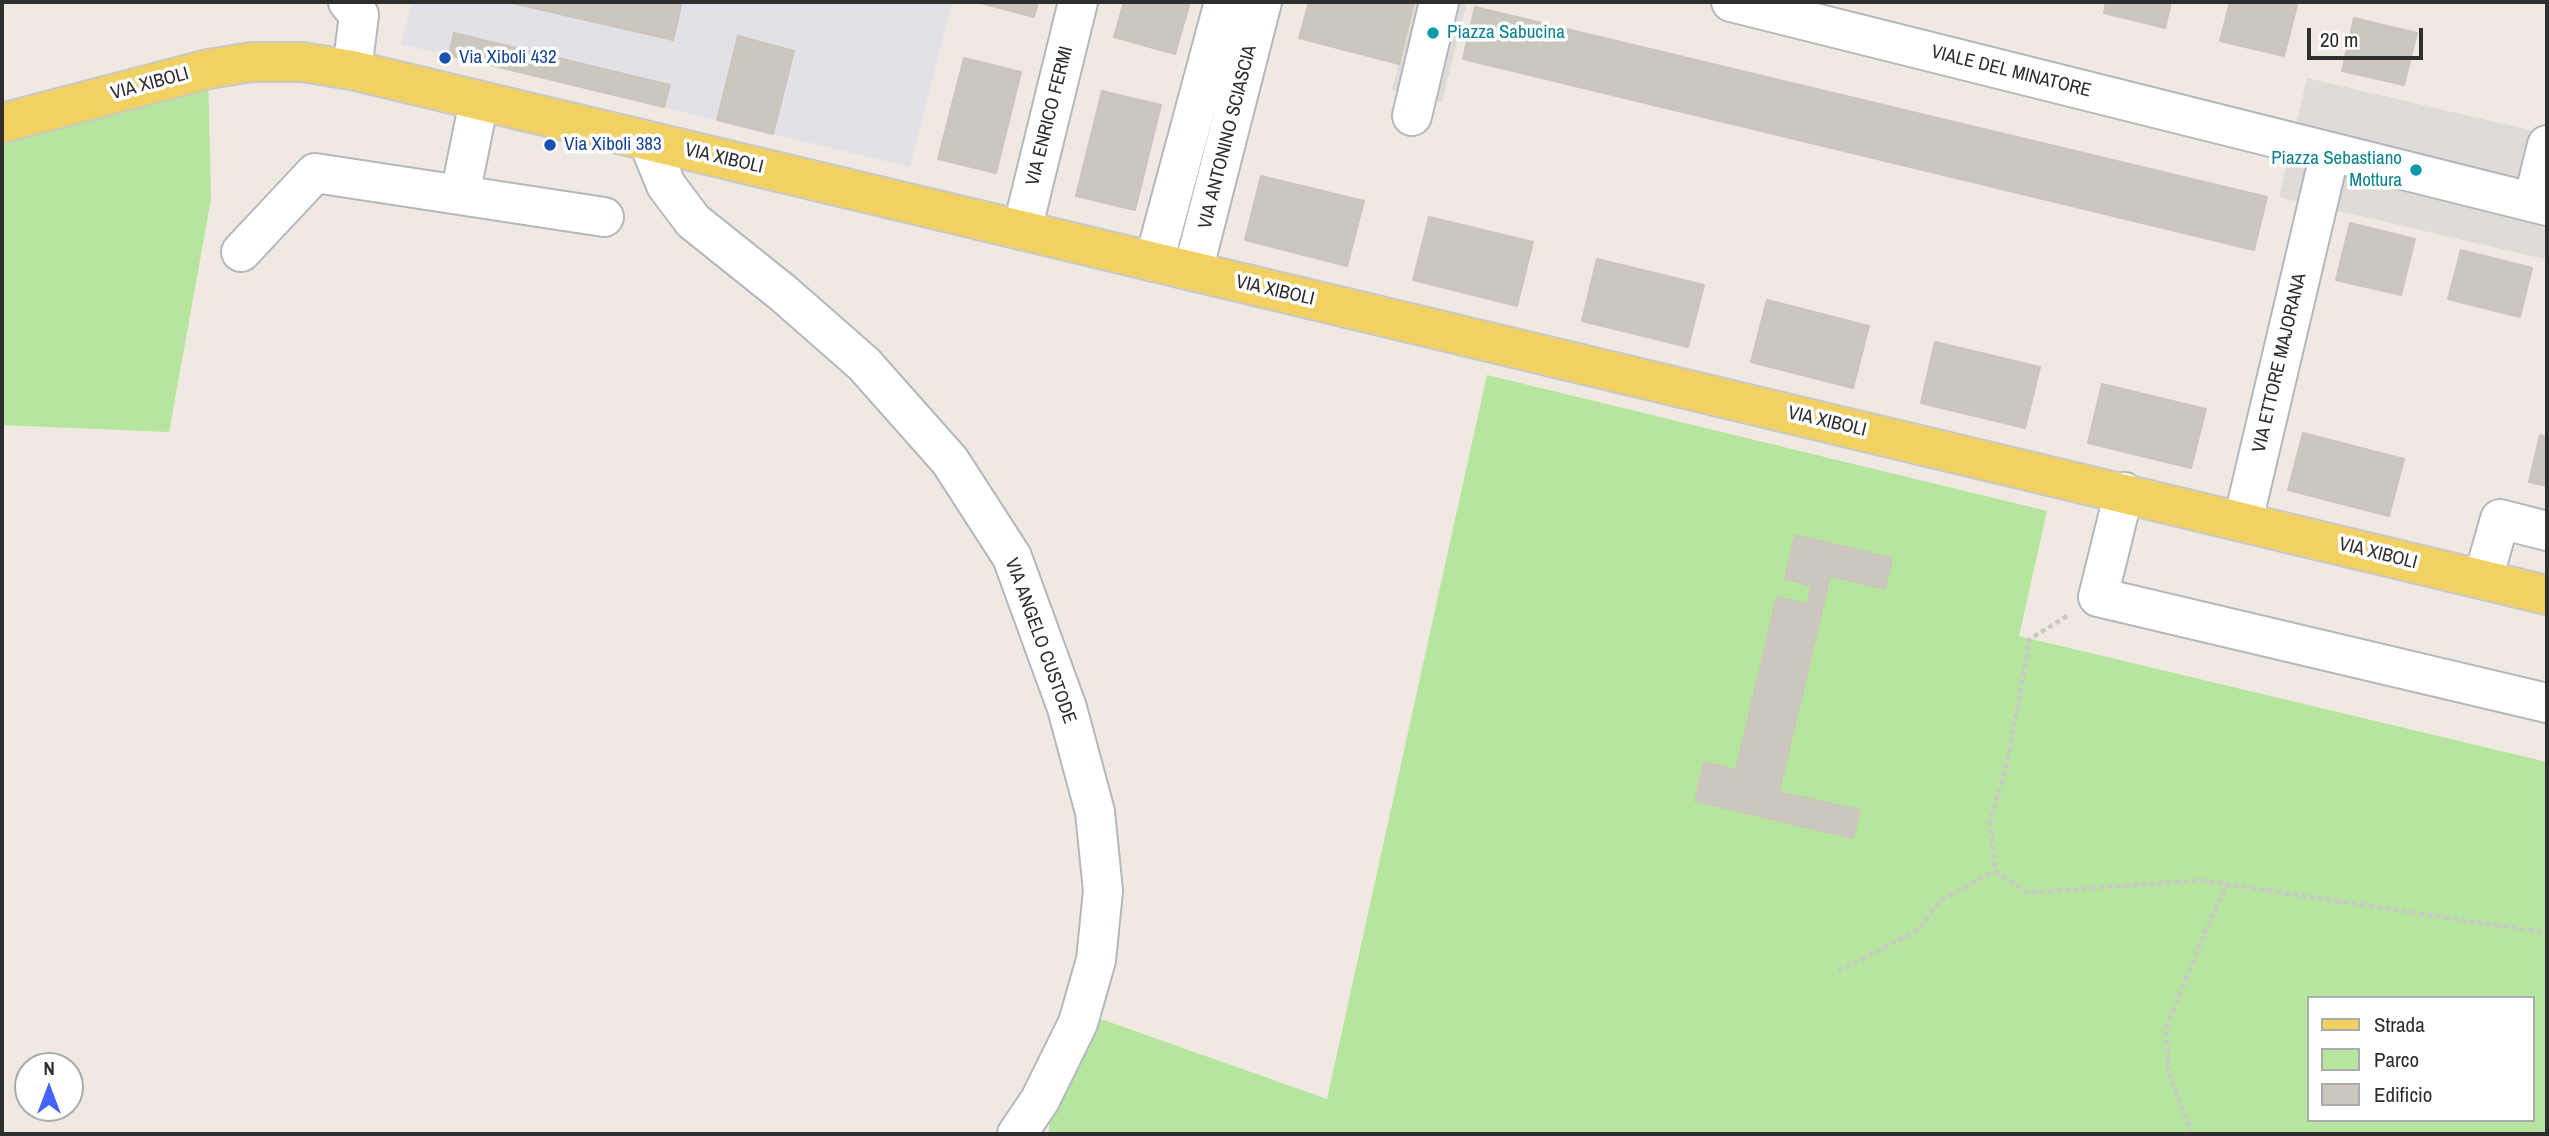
<!DOCTYPE html>
<html>
<head>
<meta charset="utf-8">
<style>
	body { margin:0 }
	#map { position:relative; width:2549px; height:1136px; overflow:hidden; background:#efe9e1; font-family:"Archivo Narrow",sans-serif }
	canvas { display:block }
	.frame { position:absolute; inset:0; border:4px solid #2e2e2e; pointer-events:none }
	.legend { position:absolute; left:2307px; top:996px; width:228px; height:126px; box-sizing:border-box; background:#fff; border:2px solid #ababab; margin:0; padding:9px 12px; list-style:none; font-size:21px; color:#2e2e2e }
	.legend li { display:flex; align-items:center; gap:14px; height:35px }
	.legend b { width:35px; border:2px solid #ababab }
	.north { position:absolute; left:14px; top:1052px; width:70px; height:70px; box-sizing:border-box; background:#fff; border:2px solid #ababab; border-radius:50%; rotate:0deg; font-size:19px; font-weight:700; line-height:28px; text-align:center; color:#2e2e2e }
	.north::after { content:''; display:block; margin:auto; width:24px; height:32px; background:#4264fb; clip-path:polygon(50% 0,100% 100%,50% 72%,0 100%) }
	.scale { position:absolute; left:2307px; top:28px; width:116px; height:32px; box-sizing:border-box; border:4px solid #2e2e2e; border-top:0; padding-left:9px; font-size:21px; line-height:24px; white-space:nowrap; color:#2e2e2e; -webkit-text-stroke:5px #fff; paint-order:stroke }
</style>
</head>
<body>
<div id="map">
<canvas width="2549" height="1136"></canvas>
<div class="frame"></div>
<ul class="legend">
<li><b style="height:9px;background:#f2d163"></b>Strada</li>
<li><b style="height:19px;background:#b6e59e"></b>Parco</li>
<li><b style="height:19px;background:#cbc7bf"></b>Edificio</li>
</ul>
<div class="north">N</div>
<div class="scale">20 m</div>
</div>
<script>
const c = document.querySelector('canvas').getContext('2d');
c.lineJoin = 'round';
function fill(path, color) {
  c.fillStyle = color;
  c.fill(path, 'evenodd');
}
function poly(rows) {
  const path = new Path2D();
  for (const r of rows) {
    path.moveTo(r[0], r[1]);
    for (let i = 2; i < r.length; i += 2) path.lineTo(r[i], r[i + 1]);
  }
  return path;
}
function stroke(path, color, width, dash) {
  c.strokeStyle = color;
  c.lineWidth = width;
  c.lineCap = dash ? 'butt' : 'round';
  c.setLineDash(dash || []);
  c.stroke(path);
}
function write(font, color, halo, rows, align = 'center') {
  c.font = font + ' "Archivo Narrow",sans-serif';
  c.lineWidth = 7;
  c.setLineDash([]);
  c.textBaseline = 'middle';
  c.strokeStyle = halo;
  c.fillStyle = color;
  for (const [text, x, y, turn = 0] of rows) {
    c.save();
    c.translate(x, y);
    c.rotate((+turn || 0) * Math.PI / 180);
    c.textAlign = isNaN(turn) ? turn : align;
    if (halo) c.strokeText(text, 0, 0);
    c.fillText(text, 0, 0);
    c.restore();
  }
}
fill(poly([
	[412,2,952,2,910,167,401,44]
]), '#e3e1e8');
fill(poly([
	[208,69,211,199,169,432,2,425,2,123],
	[1487,375,2047,511,2019,636,2547,762,2547,1134,1048,1134,1051,1117,1098,1018,1327,1099],
	[2309,998,2533,998,2533,1120,2309,1120]
]), '#b6e59e');
fill(poly([
	[1414,2,1467,2,1442,102,1392,90],
	[2307,78,2547,134,2547,243,2544,259,2279,197]
]), '#dfdcd8');
const building = poly([
	[508,2,540,2,538,9,508,2],
	[540,2,682,2,673,40,538,9,540,2],
	[977,2,1038,2,1034,17,977,2],
	[1124,2,1190,2,1175,54,1114,37,1124,2],
	[1309,2,1414,2,1399,64,1299,38,1309,2],
	[2106,2,2171,2,2165,28,2104,13,2106,2],
	[2230,2,2284,2,2297,5,2284,56,2220,41,2230,2],
	[1475,7,2267,197,2254,250,1463,59,1475,7],
	[2354,18,2417,33,2404,85,2342,71,2354,18],
	[454,33,670,85,664,107,449,55,454,33],
	[738,36,794,51,773,134,717,120,738,36],
	[964,58,1021,72,996,173,938,159,964,58],
	[1102,91,1161,105,1135,210,1076,196,1102,91],
	[1261,176,1364,201,1347,266,1245,240,1261,176],
	[1429,217,1533,242,1517,306,1413,280,1429,217],
	[2350,223,2415,239,2401,295,2336,280,2350,223],
	[2461,250,2532,268,2520,317,2448,299,2461,250],
	[1597,259,1704,285,1688,347,1582,321,1597,259],
	[1767,300,1869,326,1853,388,1751,362,1767,300],
	[1935,342,2040,367,2025,428,1921,403,1935,342],
	[2102,384,2206,409,2191,468,2088,443,2102,384],
	[2303,433,2404,459,2389,516,2288,490,2303,433],
	[2540,435,2547,437,2547,486,2529,482,2540,435],
	[1795,535,1892,558,1885,589,1830,576,1779,792,1860,810,1853,838,1695,801,1704,762,1736,770,1777,597,1807,604,1811,586,1785,579,1795,535]
]);
fill(building, '#cbc7bf');
stroke(building, '#cbc5ba', 2);
const minor = poly([
	[348,2,359,15,352,70],
	[1731,2,2547,206],
	[1412,116,1439,2],
	[648,141,666,185,693,221,783,293,864,364,950,461,1012,557,1067,708,1095,812,1103,891,1096,960,1078,1023,1040,1100,1017,1134],
	[460,195,479,101],
	[2533,202,2547,145],
	[1022,230,1078,2],
	[241,252,315,173,604,217],
	[1154,262,1224,2],
	[1193,271,1262,2],
	[2124,492,2098,597,2547,703],
	[2243,521,2330,152],
	[2483,579,2500,519,2547,531]
]);
const major = poly([
	[2,123,208,69,252,62,302,62,352,70,2547,595]
]);
stroke(minor, '#b4b7c1', 42);
stroke(major, '#c9c9c9', 42);
stroke(poly([
	[2067,616,2030,639,2007,762,1990,822,1995,871,2028,893,2199,880,2547,933],
	[1838,971,1915,932,1943,899,1995,871],
	[2192,1134,2169,1074,2166,1028,2205,932,2227,884]
]), '#c9c9c9', 4.5, [5, 3.5]);
stroke(minor, '#fff', 38);
stroke(major, '#f2d163', 38);
for (const [x, y, r, color] of [
	[1433,33,7,"#0f9aa8"],
	[445,58,7,"#1a4fb4"],
	[550,145,7,"#1a4fb4"],
	[2416,170,7,"#0f9aa8"]
]) {
  const dot = new Path2D();
  dot.arc(x, y, r, 0, 2 * Math.PI);
  c.fillStyle = color;
  c.fill(dot);
  stroke(dot, '#fff', 2.5);
}
write('19px', '#0d838f', '#fff', [
	["Piazza Sabucina",1447,33],
	["Piazza Sebastiano",2402,159,"right"],
	["Mottura",2402,181,"right"]
], 'left');
write('19px', '#164399', '#fff', [
	["Via Xiboli 432",459,58],
	["Via Xiboli 383",564,145]
], 'left');
write('19px', '#2e2e2e', '#fff', [
	["VIALE DEL MINATORE",2011,72,14],
	["VIA XIBOLI",150,84,-15],
	["VIA ENRICO FERMI",1050,116,-76],
	["VIA ANTONINO SCIASCIA",1228,137,-76],
	["VIA XIBOLI",724,159,13],
	["VIA XIBOLI",1275,291,13],
	["VIA ETTORE MAJORANA",2280,363,-77],
	["VIA XIBOLI",1827,422,13],
	["VIA XIBOLI",2378,554,14],
	["VIA ANGELO CUSTODE",1040,641,70]
]);
</script>
</body>
</html>
